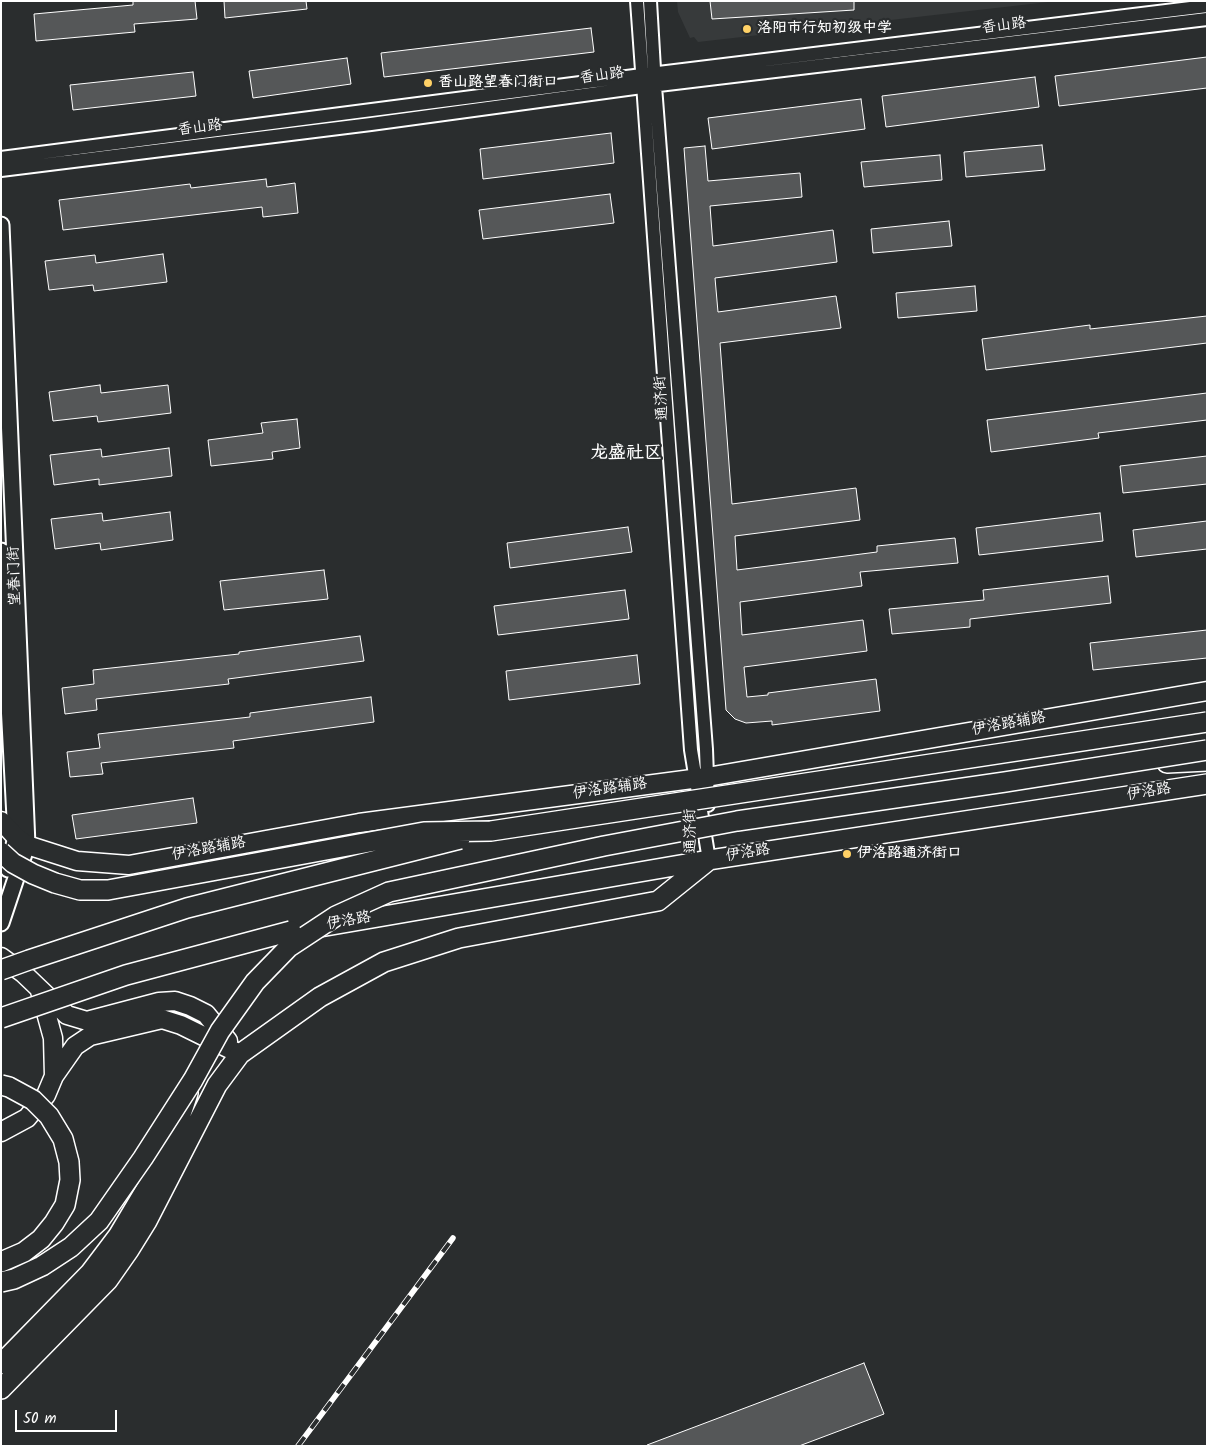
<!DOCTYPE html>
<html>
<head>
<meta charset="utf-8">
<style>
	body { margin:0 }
	#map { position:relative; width:1208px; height:1447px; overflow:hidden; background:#2a2d2e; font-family:Kalam,sans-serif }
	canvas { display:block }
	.frame { position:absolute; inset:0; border:2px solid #fff; pointer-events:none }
	.scale { position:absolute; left:15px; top:1410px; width:102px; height:22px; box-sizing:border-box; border:2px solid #fff; border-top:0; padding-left:6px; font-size:15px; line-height:18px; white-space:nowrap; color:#fff; -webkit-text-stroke:4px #2a2d2e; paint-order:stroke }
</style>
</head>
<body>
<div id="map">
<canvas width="1208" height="1447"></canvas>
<div class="frame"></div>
<div class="scale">50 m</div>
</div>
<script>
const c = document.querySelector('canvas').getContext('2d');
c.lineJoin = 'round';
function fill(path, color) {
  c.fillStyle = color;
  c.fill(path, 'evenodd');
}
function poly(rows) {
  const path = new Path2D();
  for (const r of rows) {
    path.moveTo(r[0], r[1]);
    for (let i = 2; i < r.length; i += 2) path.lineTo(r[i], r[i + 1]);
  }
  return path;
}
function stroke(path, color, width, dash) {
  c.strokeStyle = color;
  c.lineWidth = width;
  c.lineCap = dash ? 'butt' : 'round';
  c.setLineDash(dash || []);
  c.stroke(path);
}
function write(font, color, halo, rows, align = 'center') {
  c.font = font + ' Kalam,"LXGW WenKai TC",sans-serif';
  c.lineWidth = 4.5;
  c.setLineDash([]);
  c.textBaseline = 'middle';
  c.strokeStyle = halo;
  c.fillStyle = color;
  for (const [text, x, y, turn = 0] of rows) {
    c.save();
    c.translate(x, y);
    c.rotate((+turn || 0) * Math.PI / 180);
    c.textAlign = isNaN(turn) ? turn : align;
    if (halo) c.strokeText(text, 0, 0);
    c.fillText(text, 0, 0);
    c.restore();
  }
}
fill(poly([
	[677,1,1057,1,698,42,694,37,690,38,678,12]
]), '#373a3b');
const building = poly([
	[133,1,195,1,197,19,134,24,135,32,36,41,34,14,133,5,133,1],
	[224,1,306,1,307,9,225,18,224,1],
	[710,1,854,1,854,10,712,19,710,1],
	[591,28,594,52,384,77,381,53,591,28],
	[1207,57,1207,88,1059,106,1055,76,1207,57],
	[347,58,351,84,253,98,249,71,347,58],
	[193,72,196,96,73,110,70,85,193,72],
	[1035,77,1039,107,886,127,882,96,1035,77],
	[861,99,865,129,712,149,708,118,861,99],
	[611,133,614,163,483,179,480,149,611,133],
	[1042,145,1045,170,966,177,964,152,1042,145],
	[705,146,708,181,800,173,802,197,710,206,713,246,833,230,837,262,715,278,718,312,836,296,841,328,720,343,732,504,856,488,860,520,735,536,737,570,877,552,877,546,955,538,958,563,860,572,862,586,740,602,742,635,863,620,867,651,744,667,747,697,768,695,768,693,876,679,880,711,772,725,772,721,746,723,735,719,726,710,684,148,705,146],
	[940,155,942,180,864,187,861,162,940,155],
	[266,179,267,187,295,183,298,213,263,217,262,207,63,230,59,200,190,184,191,188,266,179],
	[610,194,614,223,483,239,479,210,610,194],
	[949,221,952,246,873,253,871,229,949,221],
	[163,254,167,282,94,291,93,285,49,290,45,261,95,255,96,263,163,254],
	[975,286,977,311,898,318,896,293,975,286],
	[1207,316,1207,343,986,370,982,339,1090,325,1090,329,1207,316],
	[100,385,101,393,168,385,171,413,98,422,97,416,53,421,49,392,100,385],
	[1207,393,1207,420,1098,433,1099,438,991,452,987,420,1207,393],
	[297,419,300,448,272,452,273,459,211,466,208,440,263,433,261,423,297,419],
	[169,448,172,476,99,485,99,479,54,485,50,455,101,449,102,457,169,448],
	[1207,456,1207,484,1123,493,1120,466,1207,456],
	[170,512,173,540,101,550,100,543,55,549,51,519,102,513,103,521,170,512],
	[1100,513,1103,541,979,555,976,528,1100,513],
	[1207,521,1207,549,1136,557,1133,530,1207,521],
	[628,527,632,552,510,568,507,543,628,527],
	[324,570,328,599,224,610,220,581,324,570],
	[1108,576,1111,603,970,619,970,627,892,634,889,609,984,600,983,590,1108,576],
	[625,590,629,619,498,635,494,606,625,590],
	[1207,630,1207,658,1093,670,1090,643,1207,630],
	[360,636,364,661,228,679,229,684,96,699,97,710,65,714,62,688,94,684,93,670,239,654,239,652,360,636],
	[637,655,640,684,509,700,506,671,637,655],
	[371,697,374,722,233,741,234,748,101,763,103,774,70,777,67,752,100,748,98,734,250,717,250,713,371,697],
	[193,798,197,823,76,839,72,815,193,798],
	[864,1363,884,1414,799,1446,647,1446,647,1445,864,1363]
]);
fill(building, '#555758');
stroke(building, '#fff', 1);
const minor = poly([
	[637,1,691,750,709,860],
	[650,1,655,86,706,749,708,805],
	[1,158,642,75,1207,6],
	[1,170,371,124,642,87,1207,19]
]);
const tertiary = poly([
	[1,225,27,845,1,923],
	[1,551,16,837,8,869]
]);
const secondary = poly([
	[1,821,16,837,27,845,77,861,129,865,359,823,707,777,1207,691],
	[1,957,23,973,67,1015,87,1021,159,1002,175,1001,190,1006,206,1014,228,1041],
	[40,991,53,1038,54,1076],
	[1,1132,27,1118,46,1095,54,1076,75,1046,90,1036,162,1019,181,1025,240,1054]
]);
const primary = poly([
	[1167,763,1207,761],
	[320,927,709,860,1207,784],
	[1,1364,90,1273,118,1236,152,1179,177,1126,188,1093],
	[1,1389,108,1280,129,1250,147,1221,217,1085,240,1054,320,997,384,962,459,938,658,901,709,860]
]);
stroke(minor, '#fff', 16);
stroke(tertiary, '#fff', 19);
stroke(secondary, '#fff', 21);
stroke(primary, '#fff', 22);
stroke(minor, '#2a2d2e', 12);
stroke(tertiary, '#2a2d2e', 15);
stroke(secondary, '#2a2d2e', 18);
stroke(primary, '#2a2d2e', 19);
const rail = poly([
	[298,1446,453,1238]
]);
stroke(rail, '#fff', 5.5);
stroke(rail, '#2a2d2e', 4, [11]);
const primaryBridge = poly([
	[1,852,13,863,33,874,55,883,80,890,108,890,424,832,491,831,1207,722],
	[1,970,29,960,187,908,460,839],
	[1,1018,126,975,291,931],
	[1,1085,9,1087,33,1100,49,1116,63,1139,69,1162,70,1180,65,1205,54,1223,41,1239,24,1252,1,1262],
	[1,1282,14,1279,42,1266,71,1247,99,1221,143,1158,193,1080,220,1031,255,982,289,947,336,916,389,892,604,846,737,821,1005,782,1207,750]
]);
stroke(primaryBridge, '#fff', 22, []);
stroke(primaryBridge, '#2a2d2e', 19);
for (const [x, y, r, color] of [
	[747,29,5,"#ffd166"],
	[428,83,5,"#ffd166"],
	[847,854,5,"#ffd166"]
]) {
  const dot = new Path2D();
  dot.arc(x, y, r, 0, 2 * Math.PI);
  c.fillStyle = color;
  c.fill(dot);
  stroke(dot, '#2a2d2e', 2);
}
write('15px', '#fff', '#2a2d2e', [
	["香山路",1004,27,-7],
	["香山路",602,77,-8],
	["香山路",200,129,-7],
	["通济街",663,398,-94],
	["望春门街",16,576,-92],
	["伊洛路辅路",1009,725,-10],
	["伊洛路辅路",610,790,-8],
	["伊洛路",1149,793,-9],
	["通济街",692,831,-91],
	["伊洛路辅路",209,850,-10],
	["伊洛路",748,854,-9],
	["伊洛路",349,922,-10]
]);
write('bold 15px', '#fff', '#2a2d2e', [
	["洛阳市行知初级中学",757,29],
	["香山路望春门街口",438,83],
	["伊洛路通济街口",857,854]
], 'left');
write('bold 18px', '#fff', '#2a2d2e', [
	["龙盛社区",626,455]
]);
</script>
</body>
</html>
